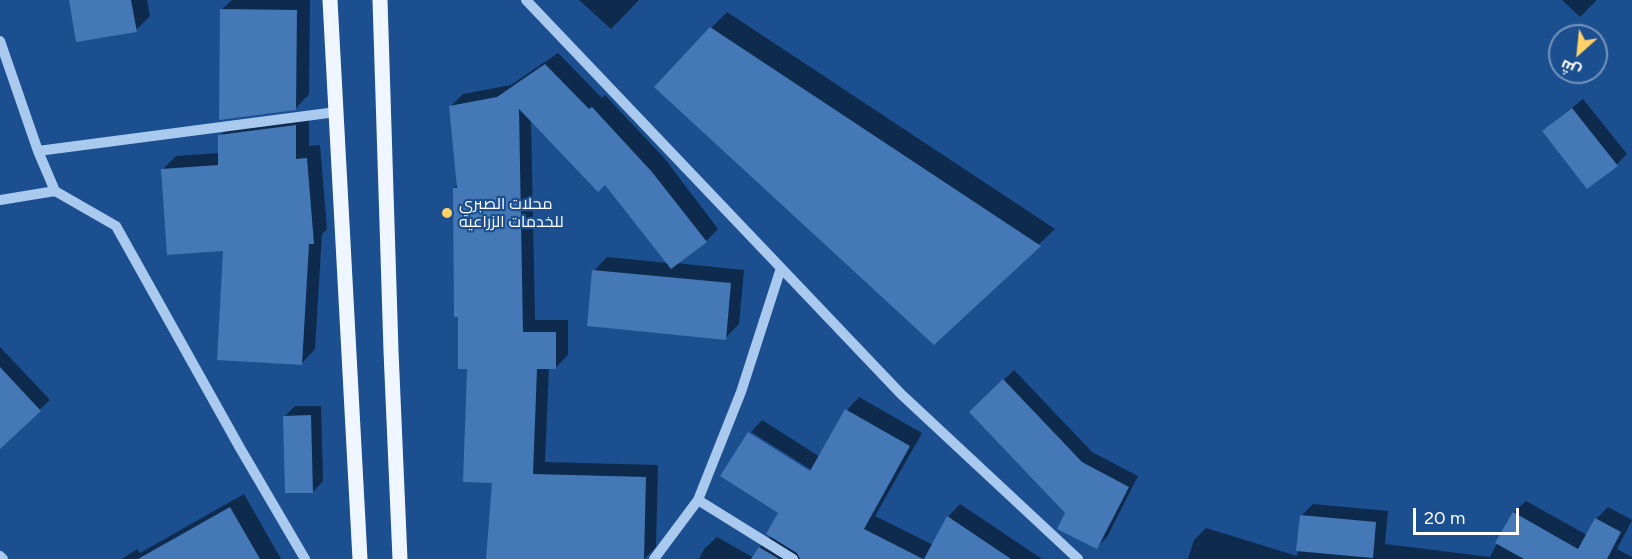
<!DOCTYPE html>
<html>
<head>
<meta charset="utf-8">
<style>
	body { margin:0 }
	#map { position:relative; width:1632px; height:559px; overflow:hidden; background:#1b4f8f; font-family:Figtree,Cairo,sans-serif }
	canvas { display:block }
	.north { position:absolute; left:1548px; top:24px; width:60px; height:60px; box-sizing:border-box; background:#1b4f8f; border:2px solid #7695bc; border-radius:50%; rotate:207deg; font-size:16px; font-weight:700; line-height:24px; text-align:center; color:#fff }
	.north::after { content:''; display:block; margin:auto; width:21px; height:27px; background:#ffd166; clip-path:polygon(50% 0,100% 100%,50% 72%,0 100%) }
	.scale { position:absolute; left:1413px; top:508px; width:106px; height:27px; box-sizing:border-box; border:3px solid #fff; border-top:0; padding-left:8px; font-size:18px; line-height:21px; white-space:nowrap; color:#fff; -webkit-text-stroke:4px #1b4f8f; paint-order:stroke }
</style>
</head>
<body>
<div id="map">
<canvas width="1632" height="559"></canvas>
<div class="north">ش</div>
<div class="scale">20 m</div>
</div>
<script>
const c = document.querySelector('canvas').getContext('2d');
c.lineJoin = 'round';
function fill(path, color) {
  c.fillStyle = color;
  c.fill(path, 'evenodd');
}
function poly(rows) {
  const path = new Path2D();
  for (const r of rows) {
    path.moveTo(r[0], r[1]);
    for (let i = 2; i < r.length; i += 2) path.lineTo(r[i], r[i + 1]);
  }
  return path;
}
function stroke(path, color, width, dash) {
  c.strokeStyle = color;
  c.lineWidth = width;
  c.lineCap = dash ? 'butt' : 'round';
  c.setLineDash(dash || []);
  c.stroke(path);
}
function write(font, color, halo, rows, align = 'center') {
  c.font = font + ' Figtree,Cairo,sans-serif';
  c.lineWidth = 4.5;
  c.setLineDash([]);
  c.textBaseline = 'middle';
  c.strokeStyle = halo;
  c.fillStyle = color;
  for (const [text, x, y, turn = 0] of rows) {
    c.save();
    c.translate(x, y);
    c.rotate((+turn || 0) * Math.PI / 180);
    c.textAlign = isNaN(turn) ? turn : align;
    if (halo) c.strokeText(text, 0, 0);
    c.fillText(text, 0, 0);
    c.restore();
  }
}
fill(poly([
	[71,0,147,0,150,16,136,30],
	[232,0,310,0,309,94,296,108,221,10],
	[579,0,639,0,611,29],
	[1562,0,1597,0,1580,17],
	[727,12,1055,229,934,343,711,28],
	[558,53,602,98,605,95,665,159,718,229,706,241,676,263,744,270,739,324,725,338,594,271,607,257,668,263,605,182,531,120,535,320,568,320,568,355,556,367,549,367,545,462,658,465,656,547,644,559,487,559,494,482,469,367,454,188,458,184,451,106,463,94,511,85],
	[1583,99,1627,154,1617,164,1587,187,1544,132,1554,122],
	[309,112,309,146,320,145,327,229,322,234,315,349,302,363,225,249,162,170,176,156,220,153,220,136,234,122],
	[0,347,50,400,0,447],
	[1014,370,1092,452,1138,476,1107,537,1097,547,1067,513,981,402],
	[859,397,922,433,875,516,933,545,948,517,960,504,1042,559,699,559,704,549,717,537,754,558,760,547,772,535,780,512,722,476,750,432,750,435,816,477,818,474,751,432,762,420,820,457,847,410],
	[295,406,321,406,323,481,313,492,285,416],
	[244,494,281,559,122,559,137,549,140,553],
	[1526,501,1587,535,1596,519,1608,507,1632,520,1617,549,1632,557,1632,559,1188,559,1194,540,1206,528,1297,556,1301,516,1313,504,1388,511,1385,544,1490,557,1514,512]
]), '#0007');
fill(poly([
	[69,0,131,0,137,32,76,42],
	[220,9,297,10,296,110,219,120],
	[710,27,1041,246,934,345,654,87],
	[545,64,589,109,592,107,652,172,707,242,671,269,605,185,598,192,519,109,523,332,556,332,556,369,537,369,533,474,646,477,644,559,486,559,492,483,463,482,467,369,458,369,458,317,454,317,453,188,457,188,449,106,497,97],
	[1572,108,1618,166,1587,189,1542,131],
	[296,125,296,159,307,158,314,244,309,244,302,365,217,360,223,251,167,255,161,169,218,165,218,135],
	[592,270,731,283,726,340,587,326],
	[0,367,41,411,0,449],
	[1003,379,1082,462,1129,487,1097,549,1057,529,1065,513,969,412],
	[845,409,910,446,864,529,923,559,800,559,797,553,766,534,778,513,720,476,748,432,810,471],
	[311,415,313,493,285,493,283,416],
	[230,507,260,559,138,559],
	[1513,512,1578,549,1595,518,1621,532,1607,559,1524,559,1495,543],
	[1300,515,1376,522,1373,558,1296,551],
	[947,516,971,532,1011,559,924,559],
	[759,547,779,559,751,559]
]), '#4478b7');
stroke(poly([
	[526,0,901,394,1078,559],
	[0,41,38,151,55,191,116,226,240,448,305,559],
	[38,151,336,112],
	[0,200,55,191],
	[698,500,793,559],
	[0,556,3,559],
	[654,559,698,500,741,392,781,268]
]), '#a9c9ee', 10);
stroke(poly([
	[330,0,360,559],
	[380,0,391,351,400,559]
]), '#f0f6ff', 15);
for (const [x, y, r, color] of [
	[447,213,6,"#ffd166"]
]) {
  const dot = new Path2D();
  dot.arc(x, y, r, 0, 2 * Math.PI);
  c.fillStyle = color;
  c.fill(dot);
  stroke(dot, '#1b4f8f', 2);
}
write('16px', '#fff', '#1b4f8f', [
	["محلات الصبري",459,204],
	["للخدمات الزراعيه",459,222]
], 'left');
</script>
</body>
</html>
